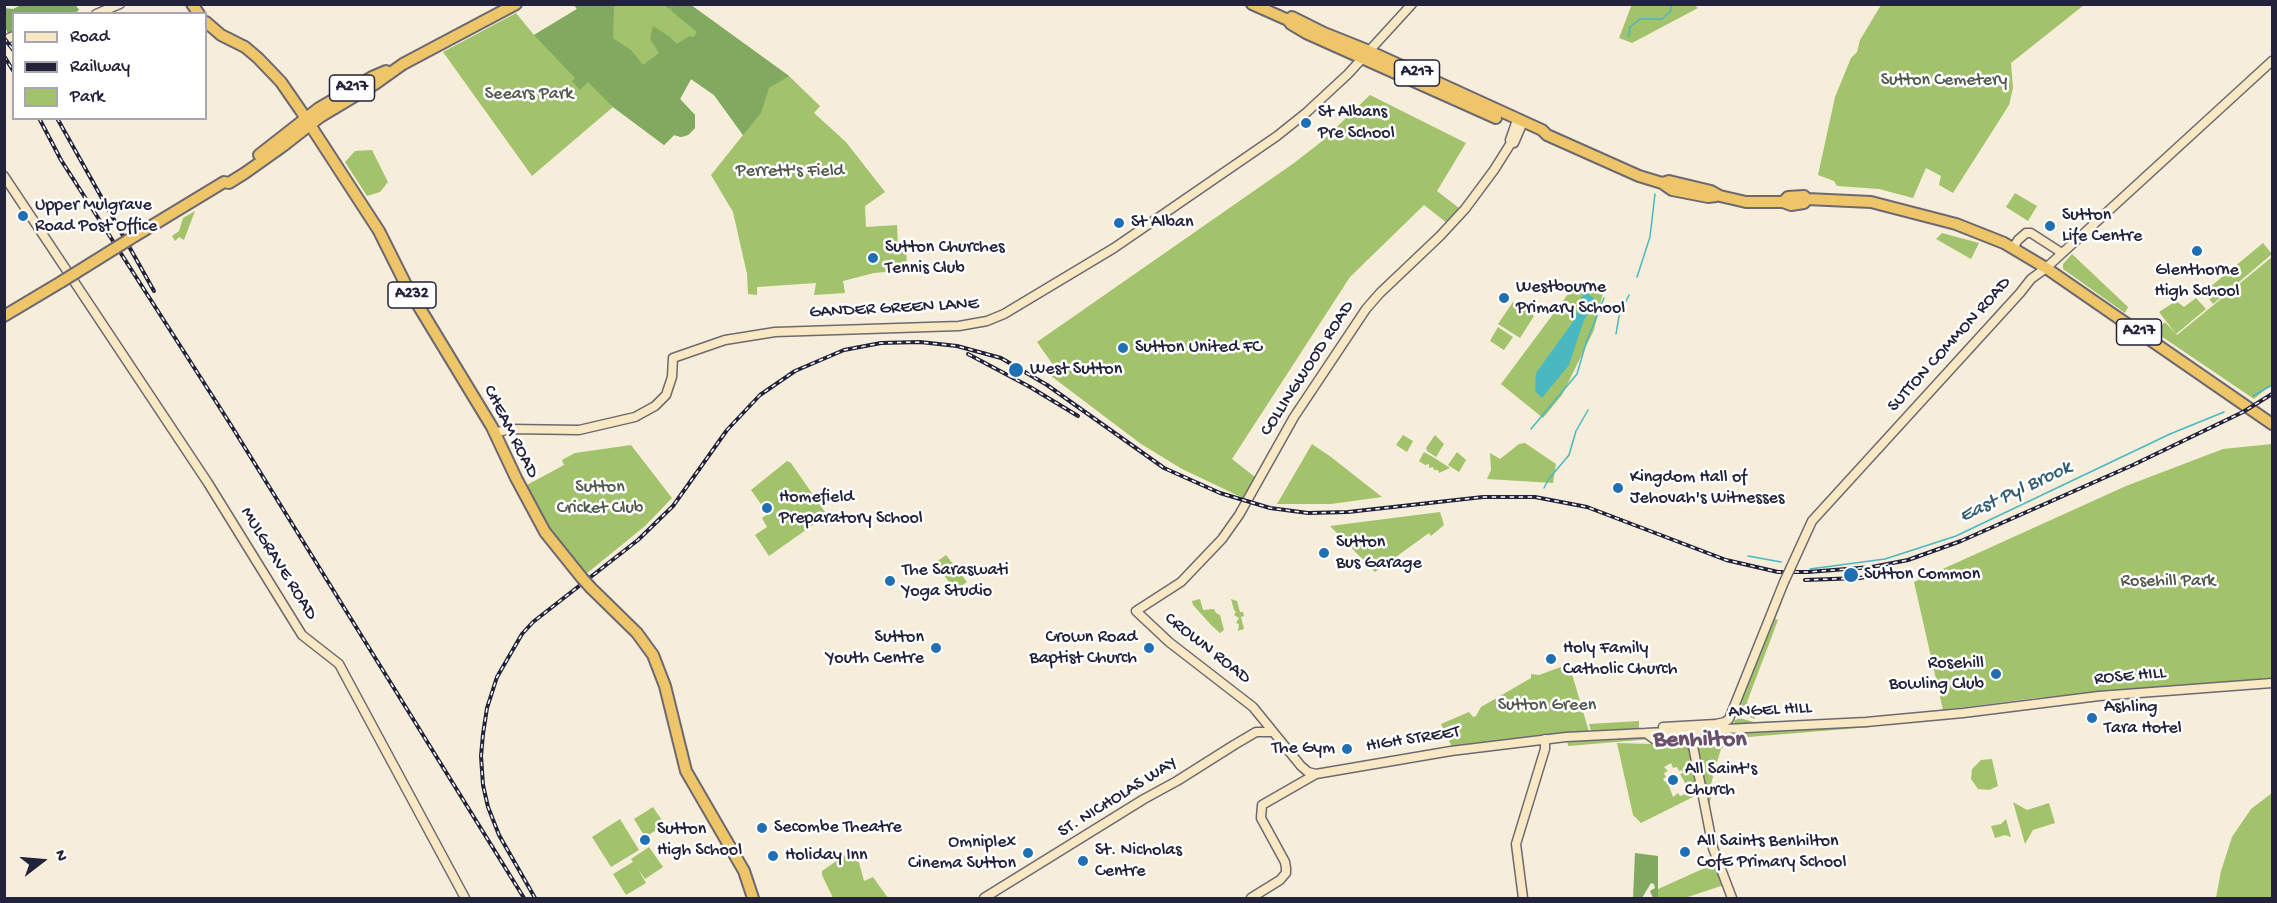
<!DOCTYPE html>
<html>
<head>
<meta charset="utf-8">
<style>
	body { margin:0 }
	#map { position:relative; width:2277px; height:903px; overflow:hidden; background:#f6edda; font-family:"Gochi Hand",sans-serif }
	canvas { display:block }
	.frame { position:absolute; inset:0; border:6px solid #22223b; pointer-events:none }
	.legend { position:absolute; left:12px; top:12px; width:195px; height:108px; box-sizing:border-box; background:#fff; border:2px solid #a7a7b1; margin:0; padding:8px 10px; list-style:none; font-size:18px; color:#22223b }
	.legend li { display:flex; align-items:center; gap:12px; height:30px }
	.legend b { width:30px; border:2px solid #a7a7b1 }
	.north { position:absolute; left:12px; top:831px; width:60px; height:60px; -webkit-text-stroke:4px #fff; paint-order:stroke; rotate:74deg; font-size:16px; font-weight:700; line-height:24px; text-align:center; color:#22223b }
	.north::after { content:''; display:block; margin:auto; width:21px; height:27px; background:#22223b; clip-path:polygon(50% 0,100% 100%,50% 72%,0 100%) }
</style>
</head>
<body>
<div id="map">
<canvas width="2277" height="903"></canvas>
<div class="frame"></div>
<ul class="legend">
<li><b style="height:8px;background:#f8e8c3"></b>Road</li>
<li><b style="height:8px;background:#22223b"></b>Railway</li>
<li><b style="height:16px;background:#a2c36c"></b>Park</li>
</ul>
<div class="north">N</div>
</div>
<script>
const c = document.querySelector('canvas').getContext('2d');
c.lineJoin = 'round';
function fill(path, color) {
  c.fillStyle = color;
  c.fill(path, 'evenodd');
}
function poly(rows) {
  const path = new Path2D();
  for (const r of rows) {
    path.moveTo(r[0], r[1]);
    for (let i = 2; i < r.length; i += 2) path.lineTo(r[i], r[i + 1]);
  }
  return path;
}
function stroke(path, color, width, dash) {
  c.strokeStyle = color;
  c.lineWidth = width;
  c.lineCap = dash ? 'butt' : 'round';
  c.setLineDash(dash || []);
  c.stroke(path);
}
function write(font, color, halo, rows, align = 'center') {
  c.font = font + ' "Gochi Hand",sans-serif';
  c.lineWidth = 5;
  c.setLineDash([]);
  c.textBaseline = 'middle';
  c.strokeStyle = halo;
  c.fillStyle = color;
  for (const [text, x, y, turn = 0] of rows) {
    c.save();
    c.translate(x, y);
    c.rotate((+turn || 0) * Math.PI / 180);
    c.textAlign = isNaN(turn) ? turn : align;
    if (halo) c.strokeText(text, 0, 0);
    c.fillText(text, 0, 0);
    c.restore();
  }
}
fill(poly([
	[1632,4,1694,5,1698,8,1632,43,1619,38],
	[574,5,691,5,789,76,820,106,814,113,846,142,885,192,865,206,866,227,897,225,898,247,906,246,907,270,874,273,843,281,845,293,814,295,816,283,757,287,757,295,748,294,747,274,733,212,711,175,743,135,714,95,691,79,680,99,695,115,695,128,688,135,681,137,674,135,664,145,613,107,532,176,443,52,516,13,534,35,577,9],
	[1881,5,1881,4,2084,5,2011,63,2013,88,2009,105,1953,193,1939,185,1941,176,1926,168,1913,198,1879,189,1837,186,1834,181,1818,175,1835,97,1851,58,1857,52,1860,40],
	[1370,95,1466,143,1437,191,1459,208,1447,223,1424,205,1350,277,1232,459,1255,477,1243,498,1182,469,1141,444,1051,376,1056,369,1037,342,1294,163,1321,142],
	[372,150,388,182,380,192,367,196,345,162,355,151],
	[2015,193,2037,206,2028,221,2006,207],
	[195,211,184,240,179,237,175,241,172,236,179,231,183,218],
	[1942,233,1979,243,1971,259,1936,239],
	[2263,243,2272,254,2213,304,2204,292],
	[2072,254,2128,307,2125,313,2063,269,2063,264],
	[2272,257,2272,384,2254,399,2155,332,2165,322,2177,335],
	[1577,282,1603,293,1594,330,1562,395,1543,418,1501,384],
	[2196,298,2206,309,2176,334,2159,312,2176,301,2184,307],
	[1513,302,1534,316,1520,338,1498,324],
	[1498,327,1513,337,1504,350,1490,341],
	[1403,435,1413,441,1407,452,1396,445],
	[1435,435,1444,444,1436,457,1427,451,1426,448],
	[1525,443,1556,464,1553,483,1487,479,1491,470,1490,453,1500,459,1519,444],
	[1312,444,1331,457,1382,497,1331,504,1277,504],
	[2272,444,2272,678,2036,698,1943,710,1914,582,2126,486,2223,449],
	[631,445,672,498,645,526,586,574,559,544,536,509,525,486,564,465,562,460,575,453],
	[1424,452,1433,457,1450,468,1439,473,1438,470,1434,470,1433,467,1429,468,1429,464,1425,465,1419,461],
	[1457,452,1466,460,1459,472,1448,465],
	[787,461,791,463,827,515,769,556,755,535,767,527,762,518,768,514,751,490],
	[1440,512,1444,525,1431,536,1429,533,1375,572,1330,526],
	[946,555,967,582,955,590,935,563],
	[1200,599,1203,610,1214,609,1216,613,1220,615,1224,630,1220,633,1212,626,1193,605,1192,601],
	[1231,599,1237,601,1240,612,1243,612,1244,616,1241,617,1244,629,1238,631,1239,624,1236,623,1239,618,1234,615,1236,612,1234,610],
	[1776,600,1782,602,1775,619,1778,620,1747,702,1755,719,1752,718,1744,714,1738,701],
	[1569,664,1590,735,1454,751,1441,724,1469,712,1473,717,1476,716,1481,707,1531,678,1531,674,1539,675],
	[1739,718,1754,722,1861,718,1735,726,1734,721],
	[1639,721,1639,732,1592,735,1589,724],
	[1870,724,1871,727,1736,738,1735,733],
	[1732,731,1732,740,1721,749,1717,762,1711,784,1714,786,1708,809,1694,745,1665,733],
	[1646,734,1652,739,1568,746,1567,740],
	[1617,743,1688,745,1690,747,1699,794,1641,823,1633,815],
	[1671,763,1673,768,1677,767,1679,771,1682,770,1683,773,1680,774,1688,788,1685,790,1688,793,1680,796,1678,793,1673,797,1667,781,1665,782,1663,779,1666,777,1664,773,1668,771,1664,767],
	[1992,759,1998,786,1989,790,1978,789,1971,779,1972,769,1981,760],
	[2272,793,2272,898,2216,898,2221,871,2232,837,2251,809],
	[2013,802,2027,810,2049,803,2055,823,2033,830,2025,844],
	[653,807,665,825,645,837,634,819],
	[620,819,639,850,611,867,592,837],
	[2006,819,2011,837,2005,835,1995,838,1991,826,2001,824],
	[649,847,663,867,645,879,638,869,646,883,626,895,613,874,633,862,631,859],
	[855,848,864,881,873,877,888,898,833,898,822,875,822,871],
	[1716,863,1724,885,1685,898,1658,898,1658,889]
]), '#a2c36c');
fill(poly([
	[75,4,79,10,75,13,14,14,13,32,9,35,5,28,4,8,13,9,21,5],
	[574,5,617,5,614,7,613,38,631,50,643,65,659,53,650,39,653,26,670,37,677,44,689,36,694,37,697,32,670,10,674,6,669,9,664,5,691,5,789,76,769,88,761,113,743,135,714,95,691,79,680,99,695,115,695,128,688,135,681,137,674,135,664,145,613,107,588,82,580,90,572,81,575,78,534,35,577,9],
	[1635,853,1658,856,1658,898,1653,898,1650,891,1655,888,1654,884,1651,883,1642,898,1633,898]
]), '#81a960');
fill(poly([
	[1587,293,1595,299,1593,306,1584,320,1569,365,1542,398,1535,391,1536,373,1575,319,1582,296]
]), '#49b8c1');
stroke(poly([
	[1629,37,1630,27,1640,19,1662,19,1670,12,1672,4],
	[1637,277,1650,237,1655,194],
	[1616,334,1619,316,1629,295],
	[2253,396,2272,385],
	[1531,429,1577,374,1586,343,1604,298],
	[1544,488,1548,480,1569,455,1576,431,1588,410],
	[1748,556,1781,562],
	[1810,569,1885,559,1956,536,2170,434,2224,412]
]), '#49b8c1', 1.5);
const secondary = poly([
	[96,14,120,4],
	[9,38,14,36],
	[1511,143,1510,140,1517,120],
	[4,176,208,483,302,635,339,664,465,898],
	[2013,248,2018,240,2026,233,2031,233,2062,253],
	[494,433,510,429,579,430,635,417,655,406,666,395,672,377,673,358,725,340,775,332,959,326,987,321,1004,314,1114,248,1277,136,1307,112,1348,74,1412,4],
	[1791,567,1812,521,2020,293,2031,279,2046,268,2272,61],
	[1663,727,1716,724,1725,722,1729,719,1784,582],
	[1646,733,1654,739,1684,740,1693,746,1713,848,1732,898],
	[1316,774,1308,772,1301,766,1253,707,1169,642,1136,611,1181,582,1222,539,1239,515,1294,417,1366,309,1380,293,1440,236,1465,209,1494,170,1511,143,1514,143,1523,122],
	[984,898,1144,799,1177,781,1234,745,1256,732,1272,732],
	[1251,898,1280,880,1286,873,1286,868,1285,862,1261,818,1262,805,1316,774,1451,751,1566,737,1866,722,1963,713,2099,696,2272,683],
	[1523,898,1516,844,1545,749,1545,739]
]);
const highway = poly([
	[192,4,199,14],
	[1252,4,1288,20,1291,24,1306,33,1496,118],
	[1288,20,1292,17,1324,33,1369,51,1542,130,1547,135,1639,176,1662,183,1669,181,1711,191,1720,196,1746,202,1783,202,1791,205,1804,203,1807,199],
	[206,22,221,35,245,47,258,58,281,82,301,111,379,231,407,287,492,427,516,478,545,532,582,578],
	[259,155,319,108,372,77,386,71],
	[1662,183,1672,190,1708,197,1716,196],
	[1783,202,1788,197,1804,196,1807,199,1871,202,1956,224,2004,243,2046,268,2272,424],
	[130,239,224,182,229,183,245,173,283,146,320,117,375,84,403,64,516,4],
	[4,316,61,282],
	[591,588,637,633,653,655,665,686,686,771,744,871,753,898]
]);
stroke(secondary, '#6c6973', 11);
stroke(highway, '#6c6973', 14);
stroke(secondary, '#f8e8c3', 8);
stroke(highway, '#eec569', 10);
const rail = poly([
	[4,38,14,51],
	[4,56,14,72],
	[39,118,61,160,229,422,524,898],
	[57,118,154,291],
	[968,354,1030,387,1078,416],
	[1805,580,1860,578,1894,571],
	[535,898,499,835,488,807,483,785,481,756,483,734,487,708,497,677,522,634,533,622,638,540,673,506,727,430,760,395,795,371,844,350,881,343,920,342,957,346,1001,358,1047,385,1164,468,1220,493,1270,508,1308,513,1348,512,1483,497,1535,497,1587,507,1726,560,1778,572,1808,572,1872,567,1908,560,1961,541,2133,465,2243,412,2272,394]
]);
stroke(rail, '#22223b', 4);
stroke(rail, '#fff', 1.5, [4.5]);
const secondaryBridge = poly([
	[1784,582,1791,567]
]);
const highwayBridge = poly([
	[61,282,130,239],
	[582,578,591,588]
]);
stroke(secondaryBridge, '#6c6973', 11, []);
stroke(highwayBridge, '#6c6973', 14, []);
stroke(secondaryBridge, '#f8e8c3', 8);
stroke(highwayBridge, '#eec569', 10);
for (const [x, y, r, color] of [
	[1306,123,6,"#1f6fb2"],
	[23,216,6,"#1f6fb2"],
	[1119,223,6,"#1f6fb2"],
	[2050,226,6,"#1f6fb2"],
	[2197,251,6,"#1f6fb2"],
	[873,258,6,"#1f6fb2"],
	[1504,298,6,"#1f6fb2"],
	[1123,348,6,"#1f6fb2"],
	[1016,370,8,"#1f6fb2"],
	[1618,488,6,"#1f6fb2"],
	[767,508,6,"#1f6fb2"],
	[1324,553,6,"#1f6fb2"],
	[1851,575,8,"#1f6fb2"],
	[890,581,6,"#1f6fb2"],
	[936,648,6,"#1f6fb2"],
	[1149,648,6,"#1f6fb2"],
	[1551,659,6,"#1f6fb2"],
	[1996,674,6,"#1f6fb2"],
	[2092,718,6,"#1f6fb2"],
	[1347,749,6,"#1f6fb2"],
	[1673,780,6,"#1f6fb2"],
	[762,828,6,"#1f6fb2"],
	[645,840,6,"#1f6fb2"],
	[1685,852,6,"#1f6fb2"],
	[1028,853,6,"#1f6fb2"],
	[773,856,6,"#1f6fb2"],
	[1083,861,6,"#1f6fb2"]
]) {
  const dot = new Path2D();
  dot.arc(x, y, r, 0, 2 * Math.PI);
  c.fillStyle = color;
  c.fill(dot);
  stroke(dot, '#fff', 2);
}
for (const [x, y, w] of [
	[1417,73,45],
	[352,88,45],
	[412,295,48],
	[2139,332,45]
]) {
  const box = new Path2D();
  box.roundRect(x - w / 2, y - 13, w, 26, 4.5);
  c.fillStyle = '#fff';
  c.fill(box);
  stroke(box, '#22223b', 1.5);
}
write('bold 16px', '#22223b', null, [
	["A217",1417,73],
	["A217",352,88],
	["A232",412,295],
	["A217",2139,332]
]);
write('18px', '#4f5a4c', '#fff', [
	["Sutton Cemetery",1944,81],
	["Seears Park",529,95],
	["Perrett's Field",790,172],
	["Sutton",600,488],
	["Cricket Club",600,509],
	["Rosehill Park",2168,582],
	["Sutton Green",1547,706]
]);
write('18px', '#22223b', '#fff', [
	["St Albans",1318,113],
	["Pre School",1318,134],
	["Upper Mulgrave",35,206],
	["Road Post Office",35,227],
	["Sutton",2062,216],
	["Life Centre",2062,237],
	["St Alban",1131,223],
	["Sutton Churches",885,248],
	["Tennis Club",885,269],
	["Glenthorne",2197,271,"center"],
	["High School",2197,292,"center"],
	["Westbourne",1516,288],
	["Primary School",1516,309],
	["Sutton United FC",1135,348],
	["West Sutton",1030,370],
	["Kingdom Hall of",1630,478],
	["Jehovah's Witnesses",1630,499],
	["Homefield",779,498],
	["Preparatory School",779,519],
	["Sutton",1336,543],
	["Bus Garage",1336,564],
	["The Saraswati",902,571],
	["Yoga Studio",902,592],
	["Sutton Common",1864,575],
	["Sutton",924,638,"right"],
	["Youth Centre",924,659,"right"],
	["Crown Road",1137,638,"right"],
	["Baptist Church",1137,659,"right"],
	["Holy Family",1563,649],
	["Catholic Church",1563,670],
	["Rosehill",1984,664,"right"],
	["Bowling Club",1984,685,"right"],
	["Ashling",2104,708],
	["Tara Hotel",2104,729],
	["The Gym",1335,749,"right"],
	["All Saint's",1685,770],
	["Church",1685,791],
	["Secombe Theatre",774,828],
	["Sutton",657,830],
	["High School",657,851],
	["All Saints Benhilton",1697,842],
	["CofE Primary School",1697,863],
	["Omniplex",1016,843,"right"],
	["Cinema Sutton",1016,864,"right"],
	["St. Nicholas",1095,851],
	["Centre",1095,872],
	["Holiday Inn",785,856]
], 'left');
write('18px', '#22223b', '#fff', [
	["GANDER GREEN LANE",894,309,-3],
	["SUTTON COMMON ROAD",1950,345,-48],
	["COLLINGWOOD ROAD",1308,369,-57],
	["CHEAM ROAD",510,432,63],
	["MULGRAVE ROAD",278,564,58],
	["CROWN ROAD",1207,649,38],
	["ROSE HILL",2130,677,-5],
	["ANGEL HILL",1770,711,-3],
	["HIGH STREET",1413,740,-9],
	["ST. NICHOLAS WAY",1118,798,-32]
]);
write('italic 20px', '#325e71', '#fff', [
	["East Pyl Brook",2016,493,-25]
]);
write('bold 24px', '#6a5069', '#fff', [
	["Benhilton",1700,741]
]);
</script>
</body>
</html>
